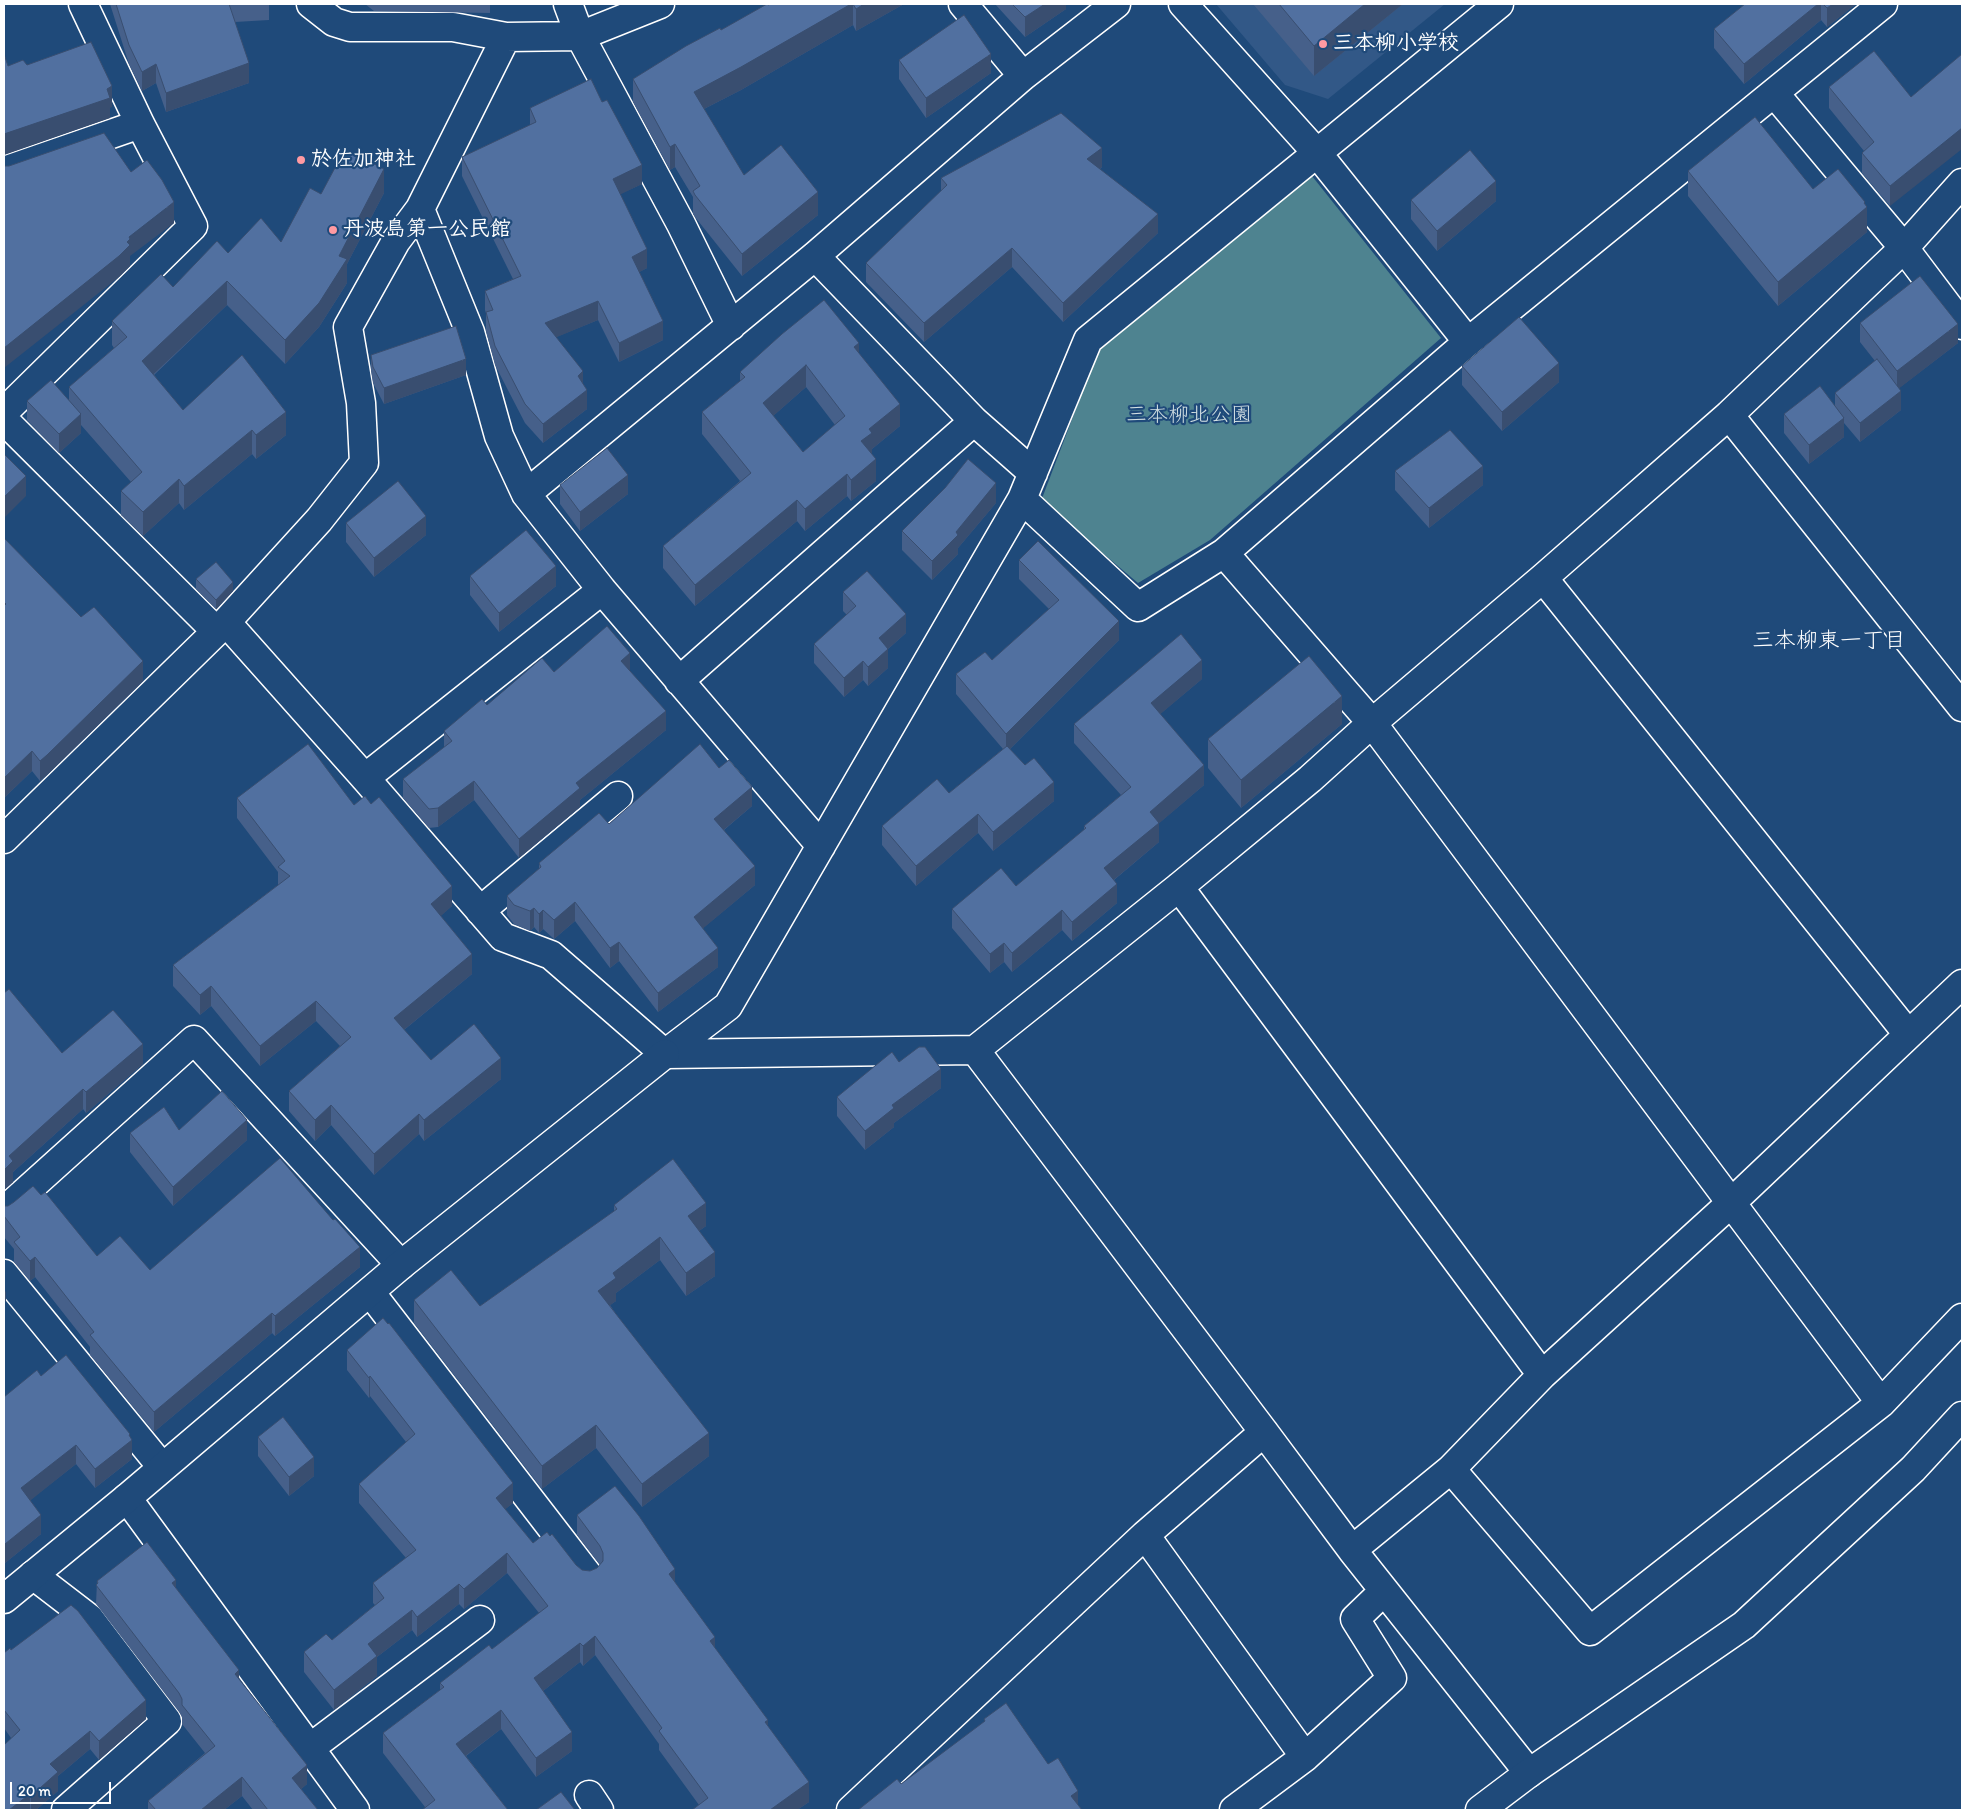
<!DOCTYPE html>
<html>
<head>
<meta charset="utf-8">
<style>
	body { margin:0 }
	#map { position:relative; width:1966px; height:1814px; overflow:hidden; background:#1f4a7a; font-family:Itim,sans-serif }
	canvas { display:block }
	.frame { position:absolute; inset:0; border:5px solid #fff; pointer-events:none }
	.scale { position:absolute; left:10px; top:1782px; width:101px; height:22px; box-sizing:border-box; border:2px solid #fff; border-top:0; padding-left:6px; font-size:15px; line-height:18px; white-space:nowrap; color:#fff; -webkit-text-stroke:4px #1f4a7a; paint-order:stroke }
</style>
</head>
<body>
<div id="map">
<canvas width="1966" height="1814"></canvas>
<div class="frame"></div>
<div class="scale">20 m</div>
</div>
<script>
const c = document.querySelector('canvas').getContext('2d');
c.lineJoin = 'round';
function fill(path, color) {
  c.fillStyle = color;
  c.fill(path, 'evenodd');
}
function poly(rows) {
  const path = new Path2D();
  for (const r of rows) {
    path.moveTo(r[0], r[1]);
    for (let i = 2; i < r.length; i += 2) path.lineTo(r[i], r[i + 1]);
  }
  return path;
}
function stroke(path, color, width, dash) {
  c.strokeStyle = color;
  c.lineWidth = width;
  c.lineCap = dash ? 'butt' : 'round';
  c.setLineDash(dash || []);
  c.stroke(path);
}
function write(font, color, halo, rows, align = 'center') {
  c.font = font + ' Itim,"Klee One",sans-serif';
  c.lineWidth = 4.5;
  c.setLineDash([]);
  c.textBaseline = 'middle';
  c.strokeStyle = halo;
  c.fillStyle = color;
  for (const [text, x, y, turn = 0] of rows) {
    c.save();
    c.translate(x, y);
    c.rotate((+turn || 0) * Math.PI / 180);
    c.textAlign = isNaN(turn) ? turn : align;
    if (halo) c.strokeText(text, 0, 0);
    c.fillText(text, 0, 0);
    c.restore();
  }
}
fill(poly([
	[1216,4,1445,4,1328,99,1285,85]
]), '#325887');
fill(poly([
	[1312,176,1441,338,1210,540,1138,583,1041,501,1098,351]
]), '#4e8390');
const street = poly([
	[311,4,334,22,350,27,453,27,506,37],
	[568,4,580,36,681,224,731,326],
	[660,4,580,36,506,37,420,209,396,241,348,327,361,403,364,463,319,520,226,622,365,778,503,937,551,955,665,1054,975,1050,1264,1432,1352,1550,1529,1773],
	[963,4,1023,76],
	[1183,4,1317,153,1499,4],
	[1775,94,1904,248,1962,325],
	[4,171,140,124],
	[420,209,470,332,499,436,526,494,602,590,821,846],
	[815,256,974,421,1033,473],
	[4,412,193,226,140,124,83,4],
	[1729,415,1962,707],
	[4,420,216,631],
	[526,494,815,256,1023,76,1116,4],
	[1022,499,1138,607,1224,553,1468,342,1883,4],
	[1224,553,1372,723,1881,1403],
	[1543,578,1908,1034],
	[679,681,974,421],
	[365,778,602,590],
	[4,839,226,622],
	[1179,887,1542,1375],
	[480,911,618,796],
	[975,1050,1179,887,1310,779,1372,723,1543,578,1729,415,1904,248,1962,183],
	[665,1054,728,1006,1022,499,1088,340,1317,153,1468,342],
	[4,1211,194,1040,401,1265],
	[4,1274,162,1467],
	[370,1292,588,1575],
	[1451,1469,1590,1631,1881,1403,1962,1318],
	[127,1498,355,1810],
	[1145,1535,1305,1757],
	[1352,1550,1451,1469,1542,1375,1731,1203,1962,984],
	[33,1575,89,1618,167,1721,66,1810],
	[310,1748,480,1620],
	[589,1795,599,1810],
	[851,1810,1145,1535,1264,1432],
	[1234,1810,1305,1757,1392,1678,1355,1619,1384,1591]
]);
const secondary = poly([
	[4,1599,127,1498,401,1265,665,1054],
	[1480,1810,1529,1773,1744,1625,1913,1469,1962,1416]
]);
stroke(street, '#fff', 31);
stroke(secondary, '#fff', 31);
stroke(street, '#1f4a7a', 28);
stroke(secondary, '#1f4a7a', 28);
fill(poly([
	[110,4,269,4,269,20,235,22,249,83,166,112,156,83,142,91,129,64],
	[365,4,490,4,490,13,374,11],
	[771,4,904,4,856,31,853,25,741,90,704,109,744,175,818,215,742,276,695,217,693,214,693,197,675,167,670,170,633,102,633,79,721,30],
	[995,4,1066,4,1066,9,1025,37],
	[1253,4,1403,4,1314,76],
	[1745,4,1856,4,1827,27,1821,20,1744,84,1714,48,1714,29],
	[899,60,991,73,926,118,899,79],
	[1829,87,1911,97,1890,206,1862,173,1862,153,1864,151,1829,108],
	[530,108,642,184,620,194,647,268,639,272,663,340,619,362,598,320,556,337,583,384,587,409,543,443,525,423,495,365,486,331,486,313,485,310,485,291,513,279,462,176,462,157,530,125],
	[1102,167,1100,169,1158,233,1063,322,1012,267,924,342,866,282,866,263,941,191,941,178],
	[1688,171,1813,189,1865,205,1867,232,1778,306,1688,196],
	[384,193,347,264,347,283,319,327,285,364,227,305,154,375,183,410,286,435,256,459,252,454,184,510,179,503,143,536,121,515,121,491,131,482,81,425,81,433,59,453,27,420,27,401,69,401,69,387,114,348,112,345,112,321,173,287,228,253,281,242,321,194],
	[1411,200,1496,201,1437,251,1411,219],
	[1860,323,1958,343,1899,388,1901,410,1860,442,1844,423,1844,437,1809,464,1784,433,1784,414,1835,406,1835,393,1875,361,1860,342],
	[859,354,900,426,872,449,872,455,876,481,851,501,847,496,805,531,797,521,695,606,663,568,663,546,740,481,702,434,702,412,740,381,740,372],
	[806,387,835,425,803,452,773,416],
	[371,355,466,375,384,404,373,383,371,371],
	[1462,366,1559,382,1502,431,1462,385],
	[1395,471,1483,485,1429,528,1395,490],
	[560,485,628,494,580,531,560,504],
	[996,503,958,548,958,554,932,580,902,550,902,531],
	[346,523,426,535,374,577,346,542],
	[4,538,143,681,47,775,40,781,32,771,4,798],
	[1019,560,1119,640,1010,749,1054,801,993,851,978,833,916,886,882,845,882,826,949,793,1003,749,956,694,956,674,992,660,1049,609,1019,579],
	[470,576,556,586,499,632,470,595],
	[196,579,233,591,216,609,196,589],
	[843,592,906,633,888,649,888,668,868,686,863,680,844,697,814,663,814,644,847,615,843,611],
	[630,671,666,730,580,800,580,807,519,858,474,800,438,827,429,828,403,798,403,779,444,748,444,731,554,672],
	[1202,679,1160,714,1204,785,1159,823,1159,842,1114,880,1117,903,1072,941,1062,930,1012,972,1004,962,990,973,952,928,952,909,1016,886,1084,830,1084,826,1121,795,1074,743,1074,724],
	[1342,724,1241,808,1208,768,1208,739],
	[719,768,752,806,724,830,755,885,703,928,718,967,658,1012,619,961,610,968,575,921,554,939,543,929,539,933,534,927,530,931,514,924,507,915,507,896,539,869,539,863,609,824],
	[237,798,354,805,452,906,440,916,472,974,404,1030,431,1060,501,1079,424,1141,419,1134,374,1175,331,1125,315,1141,289,1111,289,1091,340,1046,316,1021,260,1066,211,1006,200,1015,173,986,173,965,278,885,278,872,237,818],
	[4,993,62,1053,143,1064,86,1113,83,1109,13,1172,13,1182,4,1190],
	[899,1062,941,1088,894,1123,894,1127,865,1150,837,1116,837,1097],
	[179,1130,247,1140,173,1206,130,1152,130,1133],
	[41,1195,97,1256,150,1270,360,1267,275,1336,272,1333,154,1432,90,1355,90,1347,35,1277,30,1281,14,1262,14,1249,4,1237,4,1206,8,1206],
	[614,1205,706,1226,699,1231,715,1276,686,1296,660,1260,616,1293,616,1301,610,1305,709,1456,642,1507,596,1448,542,1489,414,1323,414,1300,480,1306,614,1212],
	[347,1350,513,1503,505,1509,533,1543,576,1565,582,1570,590,1571,597,1568,600,1565,577,1535,577,1515,675,1583,715,1648,768,1727,809,1802,797,1810,692,1810,699,1805,659,1750,659,1744,595,1655,583,1666,580,1662,543,1691,572,1751,536,1777,501,1729,466,1756,508,1810,425,1807,383,1753,383,1733,440,1690,440,1683,492,1649,539,1613,507,1573,464,1609,459,1604,417,1637,412,1630,377,1657,377,1676,334,1710,304,1672,304,1652,332,1640,375,1605,373,1603,373,1583,406,1558,359,1503,359,1484,406,1442,370,1396,369,1398,347,1370],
	[41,1376,130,1437,132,1459,95,1488,76,1464,30,1500,41,1534,5,1563,4,1562,4,1397],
	[258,1437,314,1476,289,1496,258,1456],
	[97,1581,176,1588,239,1679,307,1784,301,1789,318,1810,253,1810,242,1796,224,1810,148,1810,148,1801,205,1753,182,1724,182,1717,179,1712,96,1604],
	[11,1650,146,1719,99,1760,90,1749,58,1776,58,1791,36,1810,4,1810,11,1738,4,1728,4,1653]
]), '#46608a');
fill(poly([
	[851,4,853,4,853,25,741,90,694,114,694,92],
	[864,4,904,4,856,31,856,9],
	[1045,4,1066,4,1066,9,1025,37,1025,17],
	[1365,4,1403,4,1314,76,1314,46],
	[1818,4,1821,4,1821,20,1744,84,1744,64],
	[1833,4,1856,4,1827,27,1827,8],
	[991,54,991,73,926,118,926,98],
	[249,63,249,83,166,112,166,93],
	[156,64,156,83,142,91,142,72],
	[112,86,112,107,110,108,110,118,4,155,4,134],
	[1962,128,1962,149,1890,206,1890,186],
	[675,144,675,167,670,170,670,147],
	[1102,148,1102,167,1087,179,1087,159],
	[642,165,642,184,613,198,613,179],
	[384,169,384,193,347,264,347,283,319,327,285,364,285,340,339,256],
	[1496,181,1496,201,1437,251,1437,231],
	[818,192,818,215,742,276,742,254],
	[174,202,174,223,130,256,130,266,119,277,4,368,4,348,127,242,129,237],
	[1865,202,1865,209,1867,207,1867,232,1778,306,1778,282],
	[1158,214,1158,233,1063,322,1063,303],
	[1012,248,1012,267,924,342,924,323],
	[647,249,647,268,632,276,632,257],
	[227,281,227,305,142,385,142,361],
	[598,301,598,320,545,342,545,323],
	[663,321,663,340,619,362,619,343],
	[1958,324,1958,343,1897,390,1897,371],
	[859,343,859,364,854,347],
	[466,359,466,375,384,404,384,388],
	[1559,363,1559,382,1502,431,1502,412],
	[806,365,806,387,763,425,763,403],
	[583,371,583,390,578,376],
	[587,390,587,409,543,443,543,424],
	[1901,391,1901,410,1860,442,1860,423],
	[900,404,900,426,872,449,872,455,861,441,869,429],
	[286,412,286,435,256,459,256,435],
	[81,414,81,433,59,453,59,434],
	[1844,418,1844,437,1809,464,1809,445],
	[252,430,252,454,184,510,184,486],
	[876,459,876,481,851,501,851,480],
	[1483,466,1483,485,1429,528,1429,508],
	[847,474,847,496,805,531,805,509],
	[628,475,628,494,580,531,580,512],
	[26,476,26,496,4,518,4,497],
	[179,479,179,503,143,536,143,512],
	[996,483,996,503,958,548,958,554,932,580,932,561],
	[797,500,797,521,695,606,695,585],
	[426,516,426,535,374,577,374,558],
	[556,566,556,586,499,632,499,613],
	[233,582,233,591,216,609,216,600],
	[906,614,906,633,888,649,888,668,868,686,868,667,879,638],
	[1119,621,1119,640,1006,753,1006,734],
	[630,653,630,672,621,661],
	[1202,660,1202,679,1151,722,1151,703],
	[143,661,143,681,47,775,40,781,40,761],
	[863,661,863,680,844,697,844,678],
	[1342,696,1342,724,1241,808,1241,780],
	[666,711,666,730,580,800,580,807,519,858,519,839,576,783],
	[32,751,32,771,4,798,4,778],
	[1204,765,1204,785,1156,826,1159,823,1159,842,1104,888,1104,868,1150,812],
	[474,781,474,800,438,827,438,808],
	[1054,782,1054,801,993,851,993,832],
	[752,787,752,806,714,838,714,819],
	[978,814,978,833,916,886,916,866],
	[755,866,755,885,694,936,694,917],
	[1117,884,1117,903,1072,941,1072,922],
	[452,886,452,906,431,925,431,904],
	[575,902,575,921,554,939,554,920],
	[534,908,534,927,530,931,530,911],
	[543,910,543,929,539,933,539,914],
	[1062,910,1062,930,1012,972,1012,953],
	[619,942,619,961,610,968,610,948],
	[1004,943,1004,962,990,973,990,954],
	[718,948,718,967,658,1012,658,993],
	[472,954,472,974,394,1038,394,1018],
	[211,986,211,1006,200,1015,200,995],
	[316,1001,316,1021,260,1066,260,1046],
	[143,1044,143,1064,86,1113,86,1092],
	[501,1058,501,1079,424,1141,424,1120],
	[941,1069,941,1088,894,1123,894,1127,865,1150,865,1131,892,1105],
	[83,1089,83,1109,13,1172,13,1182,4,1190,4,1170,9,1156],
	[331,1105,331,1125,315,1141,315,1120],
	[419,1114,419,1134,374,1175,374,1154],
	[247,1120,247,1140,173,1206,173,1187],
	[706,1203,706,1226,688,1239,688,1216],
	[660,1237,660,1260,616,1293,616,1301,598,1314,598,1291,613,1273],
	[360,1247,360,1267,275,1336,275,1316],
	[715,1252,715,1276,686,1296,686,1273],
	[35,1257,35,1277,30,1281,30,1261],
	[6,1291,6,1301,4,1302,4,1293],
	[272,1313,272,1333,154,1432,154,1412],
	[370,1376,370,1396,369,1398,369,1378],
	[596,1425,596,1448,542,1489,542,1466],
	[709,1433,709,1456,642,1507,642,1484],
	[130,1434,130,1442,132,1440,132,1459,95,1488,95,1469],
	[76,1445,76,1464,21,1508,21,1488],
	[314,1457,314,1476,289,1496,289,1477],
	[513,1483,513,1503,496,1517,496,1498],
	[41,1515,41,1534,5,1563,5,1544],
	[507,1553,507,1573,464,1609,464,1589],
	[675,1569,675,1589,669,1574],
	[176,1580,176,1599,172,1583],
	[459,1584,459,1604,417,1637,417,1617],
	[412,1610,412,1630,377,1657,377,1676,334,1710,334,1690,368,1644],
	[595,1636,595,1655,583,1666,583,1646],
	[715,1637,715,1657,710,1641],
	[580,1643,580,1662,534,1698,534,1678],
	[239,1670,239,1689,235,1674],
	[146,1700,146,1719,99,1760,99,1741],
	[501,1710,501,1729,456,1763,456,1744],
	[768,1720,768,1740,765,1722],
	[90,1731,90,1749,58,1776,58,1791,36,1810,31,1810,31,1796,50,1764],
	[572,1732,572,1751,536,1777,536,1758],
	[307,1765,307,1784,292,1797,292,1778],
	[242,1777,242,1796,224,1810,201,1810],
	[809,1782,809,1802,797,1810,770,1810],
	[1078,1791,1078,1810,1071,1796],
	[30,1794,30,1810,9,1810]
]), '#394e70');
const building = poly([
	[116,4,229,4,249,63,166,93,156,64,142,72,129,45,116,4],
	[767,4,768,5,771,4,851,4,741,67,694,92,744,175,781,145,818,192,742,254,695,195,693,191,700,186,675,144,670,147,633,79,686,46,720,28,721,30,767,4],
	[853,4,864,4,856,9,853,4],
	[1012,4,1045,4,1025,17,1012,4],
	[1279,4,1365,4,1314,46,1279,4],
	[1745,4,1818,4,1744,64,1714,29,1745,4],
	[1823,4,1833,4,1827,8,1823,4],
	[964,15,991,54,926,98,899,60,964,15],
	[91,42,112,86,107,89,110,98,4,134,4,54,8,66,23,60,27,65,91,42],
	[1874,51,1911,97,1962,54,1962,128,1890,186,1862,153,1874,142,1829,87,1874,51],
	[591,79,602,102,607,100,642,165,613,179,647,249,632,257,663,321,619,343,598,301,545,323,583,371,578,376,587,390,543,424,525,404,495,346,486,312,493,310,485,291,521,276,462,157,536,122,530,108,591,79],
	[1061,113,1102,148,1087,159,1158,214,1063,303,1012,248,924,323,866,263,947,185,941,178,1061,113],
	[1755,117,1813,189,1838,169,1865,202,1864,203,1867,207,1778,282,1688,171,1755,117],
	[104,133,131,172,147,160,162,180,174,202,129,237,130,239,127,242,130,245,119,256,4,348,4,166,9,166,104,133],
	[345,149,384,169,339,256,347,259,319,303,285,340,227,281,142,361,183,410,242,355,286,412,256,435,252,430,184,486,179,479,143,512,121,491,142,472,69,387,127,337,112,321,161,274,173,287,217,241,228,253,261,218,281,242,310,188,321,194,345,149],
	[1470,150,1496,181,1437,231,1411,200,1470,150],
	[1920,276,1958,324,1897,371,1860,323,1920,276],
	[824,300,859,343,854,347,900,404,869,429,872,433,861,441,876,459,851,480,847,474,805,509,797,500,695,585,663,546,751,473,702,412,745,377,740,372,782,334,824,300],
	[806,365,845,416,803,452,763,403,806,365],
	[1519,317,1559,363,1502,412,1462,366,1519,317],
	[456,326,466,359,384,388,373,367,371,355,456,326],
	[1877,359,1901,391,1860,423,1835,393,1877,359],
	[51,380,81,414,59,434,27,401,51,380],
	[1820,386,1844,418,1809,445,1784,414,1820,386],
	[1450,430,1483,466,1429,508,1395,471,1450,430],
	[607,448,628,475,580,512,560,485,607,448],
	[4,454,26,476,4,497,4,454],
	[968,459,996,483,956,532,958,535,932,561,902,531,945,488,968,459],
	[398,481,426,516,374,558,346,523,398,481],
	[526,530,556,566,499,613,470,576,526,530],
	[4,538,81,617,94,607,143,661,47,755,40,761,32,751,4,778,4,606,6,604,4,602,4,538],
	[1038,541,1119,621,1006,734,956,674,985,652,992,660,1059,600,1019,560,1038,541],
	[216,562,233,582,216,600,196,579,216,562],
	[867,571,906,614,879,638,888,649,868,667,863,661,844,678,814,644,856,606,843,592,867,571],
	[607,626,630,653,621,661,666,711,576,783,580,788,519,839,474,781,438,808,429,809,403,779,452,741,444,731,482,699,487,705,542,658,554,672,607,626],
	[1181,634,1202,660,1151,703,1204,765,1150,812,1159,823,1104,868,1117,884,1072,922,1062,910,1012,953,1004,943,990,954,952,909,1001,868,1016,886,1086,828,1084,826,1131,787,1074,724,1181,634],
	[1309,656,1342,696,1241,780,1208,739,1309,656],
	[308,744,354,805,365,796,371,804,379,797,452,886,431,904,472,954,394,1018,431,1060,474,1024,501,1058,424,1120,419,1114,374,1154,331,1105,315,1120,289,1091,351,1037,316,1001,260,1046,211,986,200,995,173,965,290,876,278,867,285,861,237,798,308,744],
	[700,744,719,768,729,760,752,787,714,819,755,866,694,917,718,948,658,993,619,942,610,948,575,902,554,920,543,910,539,914,534,908,530,911,514,905,507,896,541,867,539,863,599,813,609,824,700,744],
	[1007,746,1025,765,1034,758,1054,782,993,832,978,814,916,866,882,826,937,779,949,793,1007,746],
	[9,989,62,1053,113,1010,143,1044,86,1092,83,1089,9,1156,13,1161,4,1170,4,993,9,989],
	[919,1047,925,1047,941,1069,892,1105,894,1108,865,1131,837,1097,892,1052,899,1062,919,1047],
	[222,1091,247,1120,173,1187,130,1133,164,1107,179,1130,222,1091],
	[280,1158,333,1220,335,1219,360,1247,275,1316,272,1313,154,1412,90,1335,94,1332,35,1257,30,1261,14,1242,20,1237,4,1216,4,1206,8,1206,14,1202,33,1186,41,1195,45,1192,97,1256,120,1236,150,1270,280,1158],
	[673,1159,706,1203,688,1216,715,1252,686,1273,660,1237,613,1273,616,1278,598,1291,709,1433,642,1484,596,1425,542,1466,414,1300,451,1270,480,1306,617,1209,614,1205,673,1159],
	[383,1318,388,1324,389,1323,513,1483,496,1498,533,1543,547,1532,550,1536,552,1534,576,1565,582,1570,590,1571,597,1568,603,1561,603,1553,600,1546,577,1515,615,1486,639,1516,675,1569,669,1574,715,1637,710,1641,768,1720,765,1722,809,1782,770,1810,692,1810,708,1798,659,1731,662,1728,595,1636,583,1646,580,1643,534,1678,572,1732,536,1758,501,1710,456,1744,508,1810,422,1810,435,1800,383,1733,444,1687,440,1683,489,1645,492,1649,548,1606,507,1553,464,1589,459,1584,417,1617,412,1610,368,1644,377,1656,334,1690,304,1652,326,1634,332,1640,384,1598,373,1583,416,1550,359,1484,415,1434,370,1376,369,1378,347,1350,383,1318],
	[66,1355,130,1434,129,1435,132,1440,95,1469,76,1445,21,1488,41,1515,5,1544,4,1542,4,1397,37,1370,41,1376,66,1355],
	[283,1417,314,1457,289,1477,258,1437,283,1417],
	[147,1542,176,1580,172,1583,239,1670,235,1674,307,1765,292,1778,318,1810,268,1810,242,1777,201,1810,156,1810,148,1801,215,1746,182,1705,182,1699,179,1693,96,1585,98,1583,97,1581,147,1542],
	[71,1605,78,1611,146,1700,99,1741,90,1731,50,1764,58,1772,31,1796,30,1794,9,1810,4,1810,4,1745,20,1730,4,1710,4,1653,10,1648,11,1650,71,1605],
	[1006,1703,1048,1764,1058,1758,1078,1791,1071,1796,1082,1810,858,1810,897,1779,901,1784,985,1721,984,1719,1006,1703],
	[561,1792,575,1810,536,1810,561,1792]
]);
fill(building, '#5170a0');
stroke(building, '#394e70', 1);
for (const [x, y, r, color] of [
	[1323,44,5,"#ff9aa2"],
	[301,160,5,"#ff9aa2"],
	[333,230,5,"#ff9aa2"]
]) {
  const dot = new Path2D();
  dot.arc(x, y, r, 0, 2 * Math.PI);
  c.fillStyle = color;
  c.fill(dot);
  stroke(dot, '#1f4a7a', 2);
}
write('bold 21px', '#fff', '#1f4a7a', [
	["三本柳小学校",1333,44],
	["於佐加神社",311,160],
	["丹波島第一公民館",343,230]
], 'left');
write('21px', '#d3e0e3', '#1f4a7a', [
	["三本柳北公園",1189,416]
]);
write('22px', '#fff', '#1f4a7a', [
	["三本柳東一丁目",1829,641]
]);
</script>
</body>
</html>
